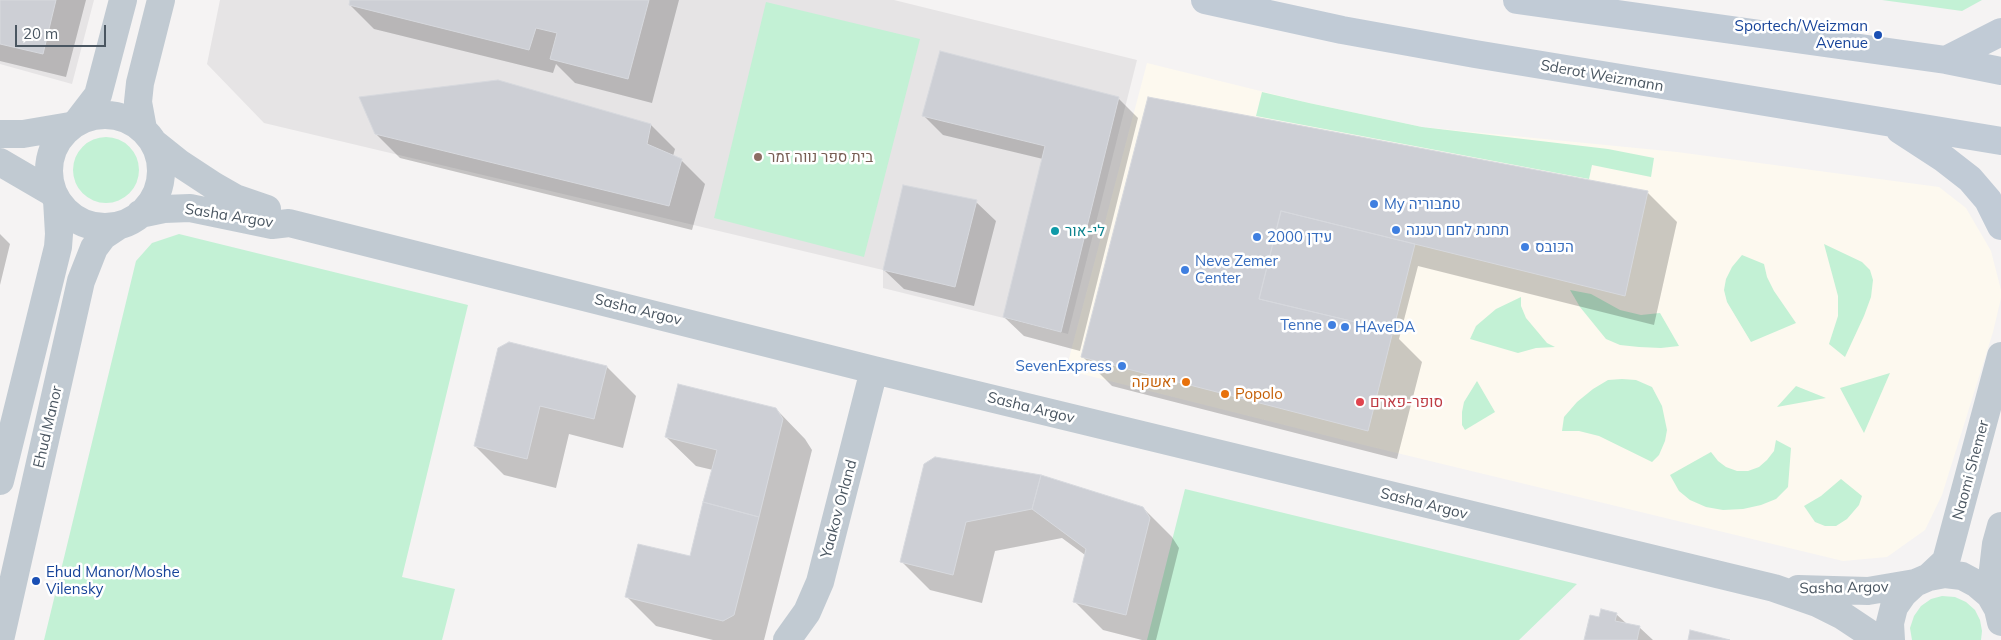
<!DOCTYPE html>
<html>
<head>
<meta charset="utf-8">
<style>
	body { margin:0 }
	#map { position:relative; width:2001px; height:640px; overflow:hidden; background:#f5f3f3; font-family:Mulish,sans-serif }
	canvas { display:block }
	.scale { position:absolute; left:15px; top:25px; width:91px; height:22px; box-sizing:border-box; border:2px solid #4a5661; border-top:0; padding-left:6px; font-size:15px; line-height:18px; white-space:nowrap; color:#4a5661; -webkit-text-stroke:4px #fff; paint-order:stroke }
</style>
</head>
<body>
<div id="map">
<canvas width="2001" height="640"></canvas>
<div class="scale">20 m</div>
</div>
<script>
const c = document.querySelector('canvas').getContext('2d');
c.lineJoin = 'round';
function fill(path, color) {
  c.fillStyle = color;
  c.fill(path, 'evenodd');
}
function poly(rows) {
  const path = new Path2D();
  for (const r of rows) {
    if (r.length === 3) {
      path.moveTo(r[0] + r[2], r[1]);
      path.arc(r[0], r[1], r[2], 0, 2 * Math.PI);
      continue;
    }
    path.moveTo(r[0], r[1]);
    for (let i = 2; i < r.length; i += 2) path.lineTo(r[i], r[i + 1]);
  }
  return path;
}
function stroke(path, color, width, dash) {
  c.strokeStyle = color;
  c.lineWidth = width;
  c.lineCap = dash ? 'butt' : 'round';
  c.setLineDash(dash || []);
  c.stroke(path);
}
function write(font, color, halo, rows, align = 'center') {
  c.font = font + ' Mulish,Heebo,sans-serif';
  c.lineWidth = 5;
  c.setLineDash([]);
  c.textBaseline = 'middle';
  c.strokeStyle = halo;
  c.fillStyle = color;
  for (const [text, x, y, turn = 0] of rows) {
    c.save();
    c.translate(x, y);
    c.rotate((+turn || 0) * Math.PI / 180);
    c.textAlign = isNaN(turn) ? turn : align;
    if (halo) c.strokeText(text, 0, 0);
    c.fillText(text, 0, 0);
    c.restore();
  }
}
fill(poly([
	[1147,63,1309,103,1422,127,1677,152,1939,187,1966,208,1991,251,2001,290,2001,298,1993,332,1942,495,1925,530,1887,557,1843,561,1364,445,1066,370]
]), '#fdf9ef');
fill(poly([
	[0,0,94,0,72,84,0,64],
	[220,0,894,0,1137,60,1068,334,883,288,883,270,264,123,207,64]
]), '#e6e4e5');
fill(poly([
	[1882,0,1982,0,1962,11],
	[766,2,920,39,864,257,714,218],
	[1262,92,1309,103,1422,127,1608,149,1654,158,1651,177,1592,165,1589,179,1256,116],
	[106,170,33],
	[179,234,468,305,402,577,455,589,442,640,44,640,136,261,152,243],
	[1824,244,1862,262,1870,270,1873,280,1871,297,1864,316,1845,357,1829,344,1838,316,1838,296],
	[1742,255,1764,264,1767,277,1774,291,1796,323,1751,342,1727,302,1724,290,1726,279,1732,267],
	[1570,290,1591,294,1620,310,1641,315,1660,313,1679,346,1661,348,1639,347,1620,345,1606,339,1580,307],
	[1521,297,1521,306,1526,318,1547,343,1555,347,1536,348,1518,353,1470,339,1476,326,1496,309],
	[1890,373,1864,433,1840,388],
	[1622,379,1636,380,1652,387,1662,406,1667,430,1665,441,1659,455,1652,462,1599,436,1579,431,1562,431,1564,417,1577,402,1593,389,1608,380],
	[1477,381,1495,412,1465,430,1462,425,1462,412,1464,402],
	[1796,386,1826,398,1777,407],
	[1776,440,1791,448,1788,487,1776,499,1761,505,1743,509,1723,510,1706,507,1690,500,1679,491,1670,475,1711,452,1718,461,1726,467,1737,471,1748,471,1759,467,1767,460,1774,451],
	[1841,479,1862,496,1859,505,1847,519,1836,526,1825,526,1815,522,1804,506,1821,496],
	[1185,489,1577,584,1519,640,1147,640],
	[1942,596,1955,597,1966,602,1975,610,1980,620,1982,631,1981,640,1912,640,1910,628,1914,616,1921,606,1931,599]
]), '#c3f1d5');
fill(poly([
	[0,0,86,0,66,77,0,61],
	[352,0,679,0,652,103,575,83,556,64,553,73,374,29,350,5],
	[1118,98,1138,118,1080,351,1024,336,1004,317,1043,159,943,135,924,116],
	[1149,98,1647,192,1677,222,1654,325,1418,266,1399,339,1422,362,1397,459,1112,386,1082,356],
	[651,125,675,149,673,156,681,160,705,184,692,230,400,158,376,134],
	[976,202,996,221,974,306,904,289,884,270],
	[0,234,10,244,0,285],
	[499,349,607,367,636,396,623,448,569,434,556,488,504,475,475,446],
	[776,409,805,439,812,450,764,640,713,640,656,626,626,596,691,558,713,470,696,466,666,437],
	[925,465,1143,508,1172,537,1179,548,1156,640,1142,640,1103,630,1074,601,1085,555,1062,538,995,551,982,603,930,590,901,561],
	[1616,614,1627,624,1639,627,1653,640,1586,640,1600,618]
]), '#0003');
const building = poly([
	[0,0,56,0,43,54,0,44,0,0],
	[350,0,649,0,628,79,550,59,557,33,536,28,529,50,349,5,350,0],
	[940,51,1119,97,1061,332,1003,317,1045,146,922,116,940,51],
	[498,80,651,124,647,144,682,159,669,206,375,134,359,97,498,80],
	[1148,97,1648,191,1625,296,1281,211,1259,299,1393,331,1368,431,1081,357,1148,97],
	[903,185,977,200,955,287,883,270,903,185],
	[1281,211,1415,244,1393,331,1259,299,1281,211],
	[509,342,607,366,594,419,540,406,527,459,474,446,498,348,509,342],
	[678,384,776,408,783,419,759,517,703,502,717,450,665,437,678,384],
	[935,457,1041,475,1032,509,966,522,953,575,900,562,924,464,935,457],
	[1041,475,1143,507,1150,518,1126,615,1073,602,1086,549,1032,509,1041,475],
	[703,502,759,517,734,615,723,621,625,597,638,544,690,556,703,502],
	[1601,609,1617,613,1615,621,1640,626,1637,640,1584,640,1590,615,1599,617,1601,609],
	[1690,630,1730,640,1688,640,1690,630]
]);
fill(building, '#cdcfd5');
stroke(building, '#d7d9de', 1);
stroke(poly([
	[105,171,56],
	[78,121,98,95,123,0],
	[143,129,138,102,140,83,161,0],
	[0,134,23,134,70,126],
	[154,143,179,163,214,186,235,198,267,209],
	[0,162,53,193],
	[140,214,164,209,190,208,272,225,289,223,874,370,1774,588,1817,603,1843,616,1879,640],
	[0,481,58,247,59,234,57,200],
	[1929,577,1946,561,2001,356],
	[1798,589,1868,591,1915,583],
	[1990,595,1996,544,2001,526],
	[0,640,81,281,94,248,103,236,118,226],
	[787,640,807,612,820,582,874,370],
	[1891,640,1890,623,1894,607,1903,594,1915,583,1929,577,1945,574,1962,576,1977,584,1990,595,1998,609,2001,622]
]), '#c1cad2', 28);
stroke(poly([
	[1205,0,1342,30,1475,54,2001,141],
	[1517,0,1946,60,2001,71],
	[1946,60,2001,32],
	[1900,130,1943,158,1970,179,1988,200,2001,226]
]), '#c1cbd6', 28);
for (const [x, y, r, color] of [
	[1878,35,5,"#1a4fb4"],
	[758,157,5,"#8d6e63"],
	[1374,204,5,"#3f7fe0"],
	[1396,230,5,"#3f7fe0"],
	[1055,231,5,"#0f9aa8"],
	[1257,237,5,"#3f7fe0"],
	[1525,247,5,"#3f7fe0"],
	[1185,270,5,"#3f7fe0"],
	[1332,325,5,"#3f7fe0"],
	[1345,327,5,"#3f7fe0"],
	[1122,366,5,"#3f7fe0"],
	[1186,382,5,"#e8710a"],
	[1225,394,5,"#e8710a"],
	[1360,402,5,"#e0444e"],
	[36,581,5,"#1a4fb4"]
]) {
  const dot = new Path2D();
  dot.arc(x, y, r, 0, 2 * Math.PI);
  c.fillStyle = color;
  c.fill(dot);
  stroke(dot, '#fff', 2);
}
write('15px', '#164399', '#fff', [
	["Sportech/Weizman",1868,26],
	["Avenue",1868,43],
	["Ehud Manor/Moshe",46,572,"left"],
	["Vilensky",46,589,"left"]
], 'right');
write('15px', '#4a5661', '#fff', [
	["Sderot Weizmann",1602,76,10],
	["Sasha Argov",229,216,9],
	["Sasha Argov",638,310,14],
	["Sasha Argov",1031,408,14],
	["Ehud Manor",48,427,-77],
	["Naomi Shemer",1971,470,-75],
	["Sasha Argov",1424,504,14],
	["Yaakov Orland",839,509,-75],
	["Sasha Argov",1844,588,-1]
]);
write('15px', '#785e54', '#fff', [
	["בית ספר נווה זמר",768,157]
], 'left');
write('15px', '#366cbe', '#fff', [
	["My טמבוריה",1384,204],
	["תחנת לחם רעננה",1406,230],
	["עידן 2000",1267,237],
	["הכובס",1535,247],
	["Neve Zemer",1195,261],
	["Center",1195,278],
	["Tenne",1322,325,"right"],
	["HAveDA",1355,327],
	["SevenExpress",1112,366,"right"]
], 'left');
write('15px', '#0d838f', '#fff', [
	["לי-אור",1065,231]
], 'left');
write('15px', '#c56008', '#fff', [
	["יאשקה",1176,382],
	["Popolo",1235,394,"left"]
], 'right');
write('15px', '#be3a42', '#fff', [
	["סופר-פארם",1370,402]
], 'left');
</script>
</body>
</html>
